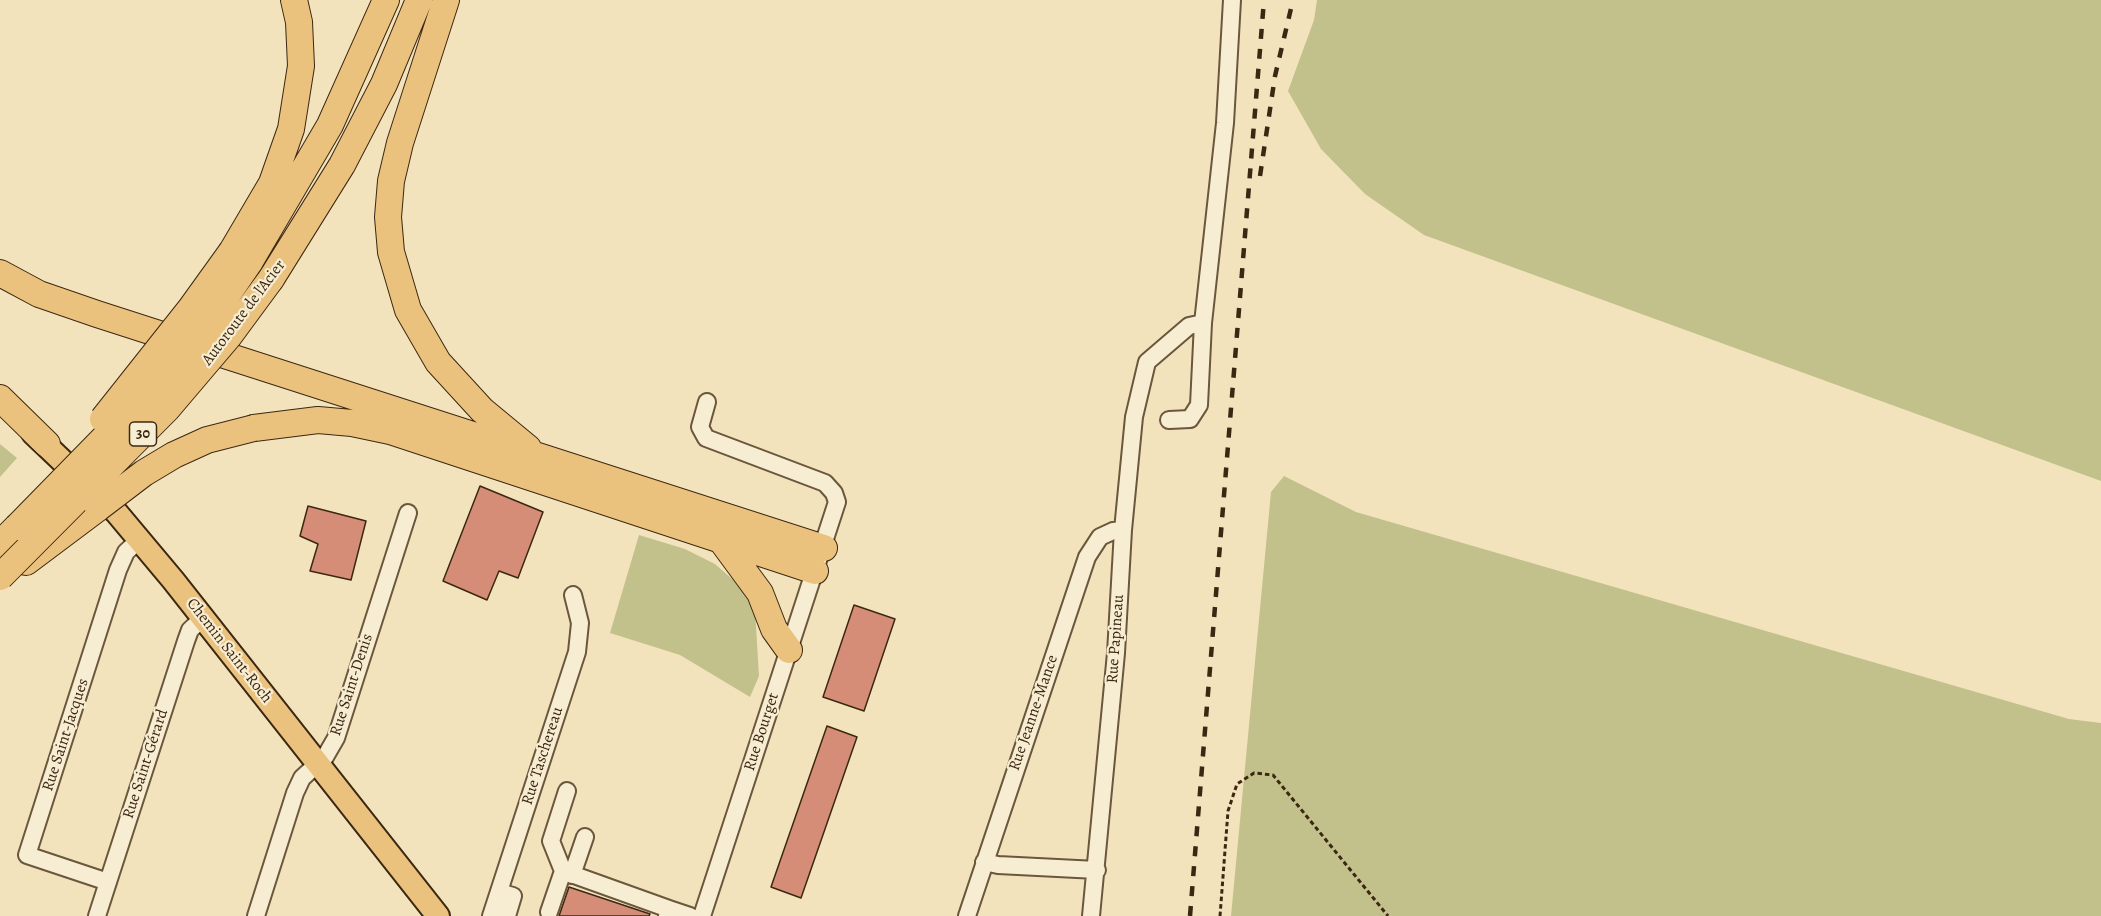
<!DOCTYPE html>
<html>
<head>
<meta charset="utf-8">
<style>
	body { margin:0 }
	canvas { display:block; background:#f3e3bc }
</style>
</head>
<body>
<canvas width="2101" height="916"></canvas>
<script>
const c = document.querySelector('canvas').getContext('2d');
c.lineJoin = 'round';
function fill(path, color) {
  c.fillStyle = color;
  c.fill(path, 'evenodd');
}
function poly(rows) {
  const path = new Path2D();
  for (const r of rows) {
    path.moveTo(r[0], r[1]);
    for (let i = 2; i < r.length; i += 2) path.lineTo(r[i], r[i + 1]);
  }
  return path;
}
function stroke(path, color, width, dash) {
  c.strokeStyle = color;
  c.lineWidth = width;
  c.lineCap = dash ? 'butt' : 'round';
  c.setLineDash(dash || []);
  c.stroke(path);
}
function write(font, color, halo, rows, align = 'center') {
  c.font = font + ' Alegreya,serif';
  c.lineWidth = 4.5;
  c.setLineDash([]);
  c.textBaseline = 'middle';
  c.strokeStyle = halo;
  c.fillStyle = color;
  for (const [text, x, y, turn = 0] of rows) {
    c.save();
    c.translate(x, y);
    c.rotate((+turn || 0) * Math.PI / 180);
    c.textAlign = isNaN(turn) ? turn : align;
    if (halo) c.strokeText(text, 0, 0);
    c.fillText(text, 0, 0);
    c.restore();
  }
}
fill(poly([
	[1317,0,2101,0,2101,481,1424,235,1365,194,1321,149,1288,91,1314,20],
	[0,444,17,458,0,477],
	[1284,476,1356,512,2069,719,2101,723,2101,916,1231,916,1271,492],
	[639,535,685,549,715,564,739,585,755,610,759,676,750,697,680,655,610,633]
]), '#c2c18c');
const building = poly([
	[480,486,543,512,518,578,499,571,487,600,443,581,480,486],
	[308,506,366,521,351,580,310,571,318,544,300,536,308,506],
	[854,605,895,619,864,711,823,697,854,605],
	[827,726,857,737,801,898,771,887,827,726],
	[569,887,650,914,649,916,559,916,569,887]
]);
fill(building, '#d58d78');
stroke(building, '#3c2812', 1.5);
const minor = poly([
	[1169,420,1190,419,1199,405,1203,323,1225,123,1232,0],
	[984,862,998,865,1097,870],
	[563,871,551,841,567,791],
	[572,875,585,837],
	[108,882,27,855,118,570,126,552,139,540],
	[499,892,513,896,507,916],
	[549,912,563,871,669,909],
	[97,916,186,641,190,630,203,618],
	[256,916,295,793,302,778,325,757,336,738,408,513],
	[491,916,577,652,580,623,573,595],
	[667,916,669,909,690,916],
	[702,916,837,502,834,493,825,483,706,438,700,427,707,402],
	[967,916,1087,557,1100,537,1113,531,1123,530],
	[1091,916,1116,653,1123,530,1134,417,1147,362,1189,326,1203,323]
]);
const major = poly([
	[33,433,116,512,173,580,438,916]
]);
const highway = poly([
	[446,0,400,143,391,181,388,217,391,252,408,310,438,362,482,410,528,448],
	[232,251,272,183,291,129,301,66,299,22,294,0],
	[249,263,330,125,386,0],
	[0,273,39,294,97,314,824,548],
	[271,279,342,165,384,84,419,0],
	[0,398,47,444],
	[254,428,318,420,352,423,390,431,815,571],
	[721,540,760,593,774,629,789,650],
	[0,544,17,527],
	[26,562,98,508]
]);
stroke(minor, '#6a573c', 20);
stroke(major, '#3c2812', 26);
stroke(highway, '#3c2812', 28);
stroke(poly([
	[1220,916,1228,811,1237,784,1254,773,1273,775,1388,916]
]), '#3c2812', 3, [4.5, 3]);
stroke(minor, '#f7edd3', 16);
stroke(major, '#eac27e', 22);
stroke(highway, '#eac27e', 26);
stroke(poly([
	[1260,176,1275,76,1293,0],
	[1190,916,1264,0]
]), '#3c2812', 4.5, [10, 10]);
const highwayBridge = poly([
	[103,419,191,308,232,251],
	[98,508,144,473,174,455,207,440,254,428],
	[17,527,157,384,214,314,249,263],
	[0,577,167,409,229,336,271,279]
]);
stroke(highwayBridge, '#3c2812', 28, []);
stroke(highwayBridge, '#eac27e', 26);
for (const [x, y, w] of [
	[143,434,27]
]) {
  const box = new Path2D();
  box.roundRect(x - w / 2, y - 12, w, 24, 4.5);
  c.fillStyle = '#f7edd3';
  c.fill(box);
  stroke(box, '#3c2812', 1.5);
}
write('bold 15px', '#3c2812', null, [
	["30",143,434]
]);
write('16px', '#3c2812', '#f7edd3', [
	["Autoroute de l'Acier",244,313,-53],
	["Rue Papineau",1116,639,-86],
	["Chemin Saint-Roch",229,651,52],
	["Rue Saint-Denis",352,685,-72],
	["Rue Jeanne-Mance",1034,713,-71],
	["Rue Bourget",762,732,-72],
	["Rue Saint-Jacques",66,735,-72],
	["Rue Taschereau",543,756,-72],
	["Rue Saint-Gérard",146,764,-72]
]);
</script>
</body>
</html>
